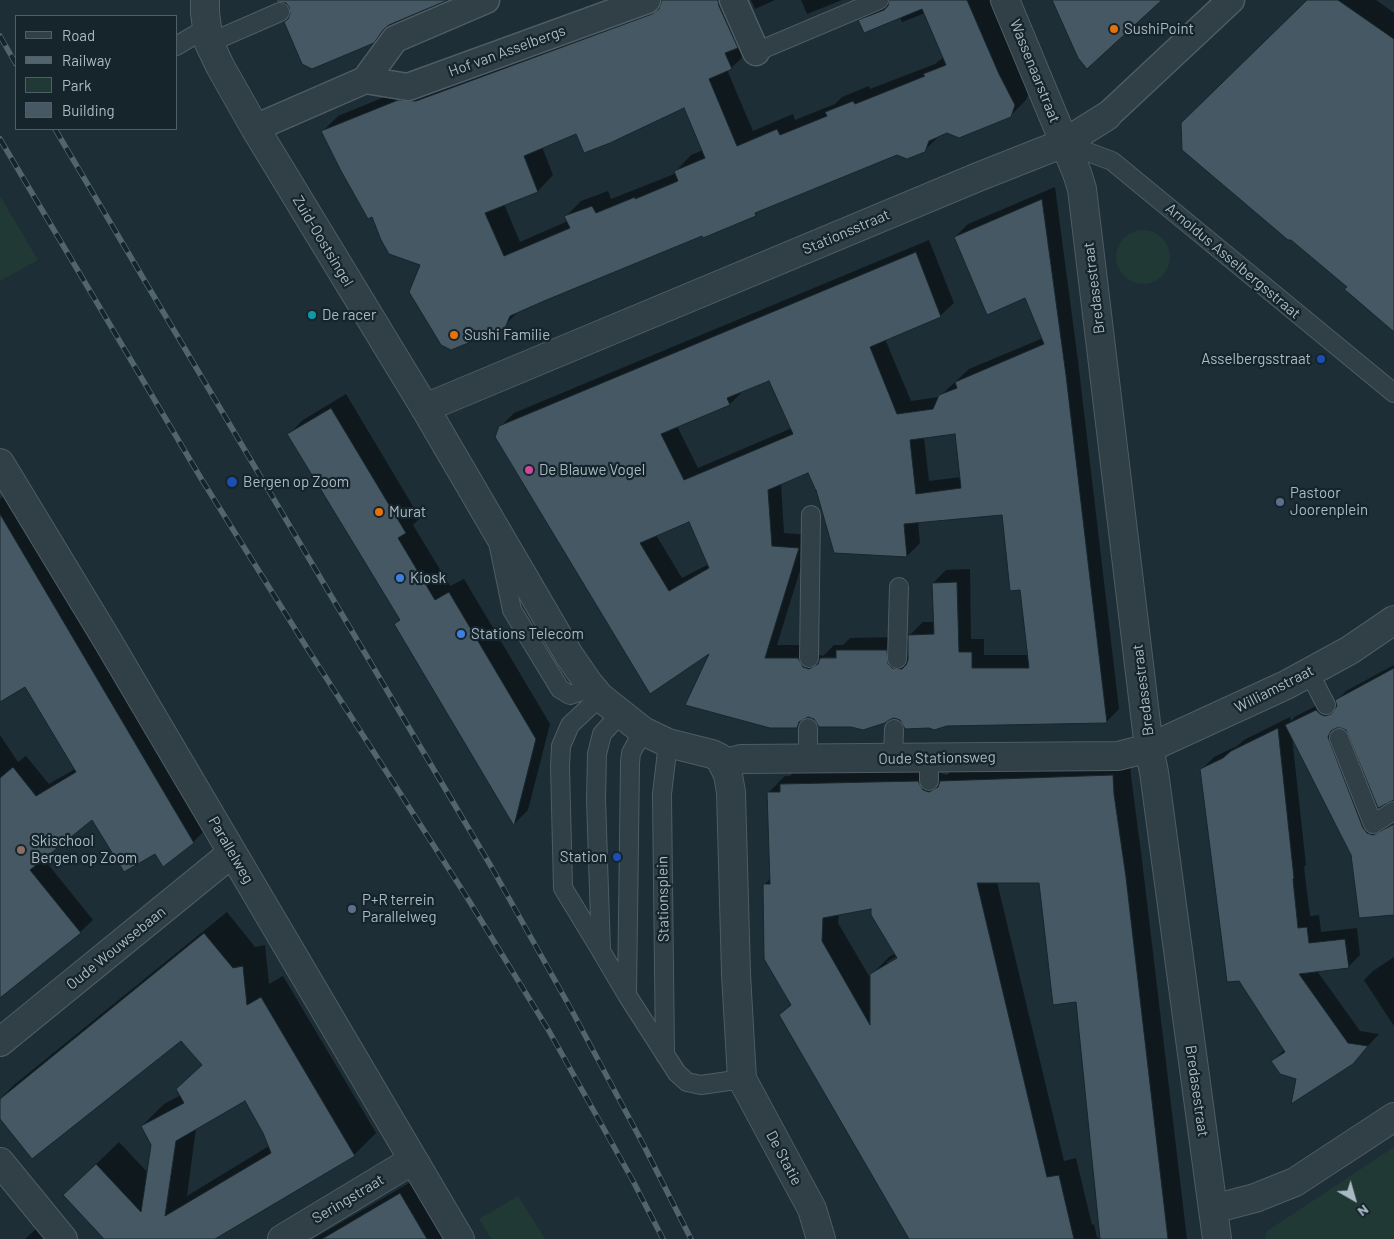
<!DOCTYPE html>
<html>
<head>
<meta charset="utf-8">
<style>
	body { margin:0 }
	#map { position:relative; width:1394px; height:1239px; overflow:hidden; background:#1d2e36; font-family:Barlow,sans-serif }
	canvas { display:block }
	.legend { position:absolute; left:15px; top:15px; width:162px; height:115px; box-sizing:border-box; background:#16242b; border:1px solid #516068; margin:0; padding:6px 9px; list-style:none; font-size:15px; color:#aabac4 }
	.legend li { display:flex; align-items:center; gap:10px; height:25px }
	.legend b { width:25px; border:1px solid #516068 }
	.north { position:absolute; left:1329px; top:1174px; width:50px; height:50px; -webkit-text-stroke:4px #16242b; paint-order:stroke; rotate:142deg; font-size:14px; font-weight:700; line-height:20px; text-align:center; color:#aabac4 }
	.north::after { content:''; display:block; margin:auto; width:18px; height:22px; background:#aabac4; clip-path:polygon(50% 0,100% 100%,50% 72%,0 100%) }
</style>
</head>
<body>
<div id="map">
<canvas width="1394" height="1239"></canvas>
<ul class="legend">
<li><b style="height:6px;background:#313f47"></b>Road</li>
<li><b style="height:6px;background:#52646e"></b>Railway</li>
<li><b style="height:14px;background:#203935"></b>Park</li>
<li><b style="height:14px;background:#455863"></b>Building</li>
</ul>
<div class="north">N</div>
</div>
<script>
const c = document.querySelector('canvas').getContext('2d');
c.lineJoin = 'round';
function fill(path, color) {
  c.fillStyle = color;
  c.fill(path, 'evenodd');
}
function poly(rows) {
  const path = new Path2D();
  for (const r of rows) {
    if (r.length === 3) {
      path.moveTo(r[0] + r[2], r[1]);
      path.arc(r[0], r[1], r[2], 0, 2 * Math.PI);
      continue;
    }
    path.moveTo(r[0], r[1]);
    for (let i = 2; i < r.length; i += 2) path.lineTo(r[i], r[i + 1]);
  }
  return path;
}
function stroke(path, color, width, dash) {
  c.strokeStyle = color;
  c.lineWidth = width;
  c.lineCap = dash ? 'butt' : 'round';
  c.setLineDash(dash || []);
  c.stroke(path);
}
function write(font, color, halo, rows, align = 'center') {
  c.font = font + ' Barlow,sans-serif';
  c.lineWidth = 4.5;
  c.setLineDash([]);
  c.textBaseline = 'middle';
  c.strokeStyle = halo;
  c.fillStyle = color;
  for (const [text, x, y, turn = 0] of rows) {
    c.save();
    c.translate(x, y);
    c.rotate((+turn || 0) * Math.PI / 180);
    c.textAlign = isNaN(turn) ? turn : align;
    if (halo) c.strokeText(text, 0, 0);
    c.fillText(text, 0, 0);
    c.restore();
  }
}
fill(poly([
	[0,196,38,260,0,281],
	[1143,257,27],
	[1394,1147,1394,1239,1265,1239,1267,1231],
	[518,1196,545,1239,491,1239,479,1219]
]), '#203935');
fill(poly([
	[663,0,739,0,747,53,731,68,727,70,753,131,793,114,795,120,835,104,842,97,869,86,870,89,935,64,944,57,925,13,902,22,900,17,860,21,875,5,887,0,989,0,1002,31,1030,89,1026,100,1010,116,940,135,924,151,897,153,761,209,755,214,702,234,520,310,504,326,421,264,373,215,322,132,338,116,414,85,433,86],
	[684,106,703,150,691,155,676,171,677,173,611,199,608,191,581,201,566,216,568,221,520,242,504,204,538,191,553,175,542,147,577,133],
	[751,0,775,0,755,9],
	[801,0,842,0,807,14],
	[1309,0,1376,0,1394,13,1394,330,1348,287],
	[1055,187,1078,361,1119,709,1106,722,901,719,894,717,815,718,808,716,797,727,712,651,500,427,514,413,929,240,954,303,940,316,885,339,911,401,939,397,969,369,1043,338,1026,296,955,237,968,224],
	[770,379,792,428,698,468,677,426,730,404,743,391],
	[956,433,961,477,929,481,924,437],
	[809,471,817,488,835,552,907,556,920,543,918,522,1003,513,1022,588,1029,655,984,655,984,639,971,639,970,569,946,570,933,583,934,622,923,622,910,635,909,656,905,655,899,637,850,638,843,645,834,645,823,656,816,654,812,645,777,645,811,535,784,533,781,483],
	[690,521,709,564,682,578,656,535],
	[823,657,842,657,842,659,821,659],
	[346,394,420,518,413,525,450,586,464,579,550,724,528,810,514,824,395,624,401,619,288,435,303,420],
	[7,493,206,829,193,842,156,852,92,818,43,858,93,920,80,932,0,997,0,735,18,762,26,756,49,784,75,769,26,686,0,701,0,499],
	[1394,665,1394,799,1350,733,1341,726,1338,727,1338,732,1372,818,1394,821,1394,913,1352,855,1292,737,1306,865,1304,867,1310,916,1319,915,1321,932,1357,928,1360,955,1348,967,1317,971,1360,1031,1379,1034,1352,1063,1298,1078,1273,1061,1285,1049,1202,769,1214,757,1237,746,1244,740,1290,717,1291,721,1296,716,1326,701,1329,704,1338,706,1337,701,1346,691],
	[1130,759,1131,776,1142,860,1187,1239,910,1239,780,1015,792,1003,765,884,771,878,768,793,785,776,790,776,798,768,936,765,940,773,947,775,958,764],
	[1040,881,1077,1001,1101,1237,1097,1238,1094,1224,1092,1225,1076,1158,1064,1161,997,882],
	[872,908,896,953,889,957,872,974,872,981,838,923,839,913],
	[902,953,903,955,887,965,887,962],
	[227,912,255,947,265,945,269,984,283,976,376,1133,354,1155,212,1239,106,1239,87,1173,119,1142,148,1173,152,1144,142,1126,164,1104,181,1095,203,1064,181,1039,0,1117,0,1099,14,1085],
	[245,1099,264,1132,269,1146,187,1196,196,1128],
	[1394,957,1394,1026,1364,980,1373,971],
	[416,1179,452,1239,313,1239],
	[36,1229,45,1239,25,1239]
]), '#0007');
const building = poly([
	[276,0,448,0,389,25,383,30,374,43,312,69,302,64,284,22,288,19,290,14,289,7,286,3,276,2,276,0],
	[662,0,718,0,719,6,738,48,725,53,732,69,709,79,737,146,777,129,780,135,827,116,825,112,853,101,855,104,925,76,923,74,946,65,922,9,864,33,858,20,884,10,888,6,889,0,967,0,999,74,1015,105,1011,117,959,138,947,133,929,141,925,152,907,159,897,155,755,213,756,216,703,238,702,236,544,301,510,316,505,328,451,350,441,345,409,292,420,265,389,254,381,240,372,217,368,219,341,171,321,131,398,100,416,101,652,14,659,9,662,0],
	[684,108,705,158,674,171,678,181,635,199,635,197,596,213,592,206,564,216,570,228,504,256,485,213,538,192,524,156,576,134,584,153,610,143,684,108],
	[1052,0,1162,0,1087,69,1078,58,1052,0],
	[1307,0,1338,0,1394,39,1394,332,1344,289,1347,287,1291,240,1288,240,1182,150,1181,123,1307,0],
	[1042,199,1066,375,1107,723,947,726,934,730,929,728,905,729,900,720,894,718,889,720,885,723,863,730,851,727,819,727,814,719,808,717,799,722,797,728,770,728,685,705,709,654,650,694,495,437,499,426,916,252,941,317,870,347,897,414,933,409,939,395,957,388,955,382,1044,344,1025,298,987,315,954,237,1042,199],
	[769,381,793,434,684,480,661,434,730,405,727,398,769,381],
	[955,434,961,488,916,494,910,440,955,434],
	[808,473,816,491,816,490,834,553,907,557,904,524,1002,515,1010,591,1020,590,1029,668,972,668,972,652,959,652,957,582,932,583,934,634,908,635,908,660,906,665,902,669,892,668,888,664,887,650,836,650,836,658,820,658,818,664,809,669,803,667,798,658,765,658,799,548,772,546,768,490,808,473],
	[689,522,709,568,669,591,640,543,689,522],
	[331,408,406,533,398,538,435,600,449,592,536,739,514,826,394,624,400,620,287,434,331,408],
	[0,514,194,843,163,867,155,854,124,872,92,820,30,870,81,933,0,998,0,778,13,767,36,796,76,772,25,687,0,702,0,514],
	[1394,668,1394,800,1378,808,1346,730,1341,728,1336,728,1331,731,1328,737,1363,828,1367,833,1373,835,1394,824,1394,915,1359,918,1351,855,1285,725,1316,710,1320,714,1325,716,1331,714,1337,706,1335,700,1394,668],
	[1278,728,1294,878,1293,879,1298,928,1307,927,1309,943,1345,939,1349,968,1299,974,1348,1043,1368,1046,1353,1064,1291,1104,1296,1079,1280,1074,1271,1061,1285,1052,1239,981,1227,982,1200,769,1223,758,1231,751,1278,728],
	[1113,775,1114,794,1126,877,1168,1239,1100,1239,1076,1002,1053,1005,1039,883,977,883,1047,1177,1059,1175,1074,1239,909,1239,779,1015,791,1005,764,959,763,884,770,884,767,792,780,792,780,784,918,781,923,790,929,792,938,787,940,781,1113,775],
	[871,909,871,915,897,958,870,974,870,1025,822,941,823,918,871,909],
	[204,933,233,968,243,966,247,1005,261,997,355,1156,215,1239,104,1239,63,1195,96,1164,141,1212,151,1145,141,1126,184,1103,176,1089,202,1065,181,1041,32,1159,0,1119,0,1099,204,933],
	[245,1101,263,1133,271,1153,165,1216,176,1141,245,1101],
	[400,1193,427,1239,322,1239,400,1193]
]);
fill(building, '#455863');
stroke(building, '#18262d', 1);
const service = poly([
	[209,43,280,12],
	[176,46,207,28],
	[756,52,879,0],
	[1064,143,1112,161,1394,393],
	[499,547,512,610,560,689,570,695,579,692,589,684],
	[809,658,811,515],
	[897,659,899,587],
	[1309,672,1326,705],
	[620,714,602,734,597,754,596,799,601,951,627,995,677,1073,687,1082,701,1085,742,1079],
	[1339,738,1373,824,1394,811],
	[893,758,894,729],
	[929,758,929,781],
	[808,759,808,728],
	[600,949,563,888,560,766,561,746,570,725,600,697],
	[627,994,630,763,631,753,643,731],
	[665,1055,662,794,668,743]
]);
const pedestrian = poly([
	[733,0,756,52],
	[365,80,408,87,647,0],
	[1107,116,1231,0],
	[255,128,365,80,395,39,486,0]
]);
const minor = poly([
	[205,0,205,13,209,43,220,66,255,128,425,408],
	[1064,143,1107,116],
	[0,463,106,638,460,1239],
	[723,764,728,775,731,792,736,974,742,1079,812,1209,821,1239],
	[0,1042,232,853],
	[0,1162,63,1239],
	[1213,1209,1255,1198,1295,1182,1394,1117],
	[282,1239,413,1160]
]);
const tertiary = poly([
	[1005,0,1077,173,1082,189,1149,748,1154,772,1217,1239],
	[1064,143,978,177,425,408,569,655,589,684,600,697,643,731,668,743,712,754,720,758,723,764,741,759,1118,756,1149,748,1286,685,1350,650,1394,620]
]);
stroke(service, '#4e5d65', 20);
stroke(pedestrian, '#4e5d65', 29);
stroke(minor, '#4e5d65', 30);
stroke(tertiary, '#4e5d65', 30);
stroke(service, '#313f47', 18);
stroke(pedestrian, '#313f47', 26);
stroke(minor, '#313f47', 28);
stroke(tertiary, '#313f47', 28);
const rail = poly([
	[0,36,16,64],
	[55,129,492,868,571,1009,643,1144,691,1239],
	[0,139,202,480,307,648,468,899,549,1031,632,1179,663,1239]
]);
stroke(rail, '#52646e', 5.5);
stroke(rail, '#16242b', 4, [11]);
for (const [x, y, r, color] of [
	[1114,29,5,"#e8710a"],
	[312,315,5,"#0f9aa8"],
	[454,335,5,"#e8710a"],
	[1321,359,5,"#1a4fb4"],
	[529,470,5,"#d1479c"],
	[232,482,6,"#1a4fb4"],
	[1280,502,5,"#5c6f8a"],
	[379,512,5,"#e8710a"],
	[400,578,5,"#3f7fe0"],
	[461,634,5,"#3f7fe0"],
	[21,850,5,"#8d6e63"],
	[617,857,5,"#1a4fb4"],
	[352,909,5,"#5c6f8a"]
]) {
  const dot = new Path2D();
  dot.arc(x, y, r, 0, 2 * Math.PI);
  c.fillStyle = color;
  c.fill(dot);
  stroke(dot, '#16242b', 2);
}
write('15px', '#aabac4', '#16242b', [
	["SushiPoint",1124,29],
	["De racer",322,315],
	["Sushi Familie",464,335],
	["Asselbergsstraat",1311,359,"right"],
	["De Blauwe Vogel",539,470],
	["Bergen op Zoom",243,482],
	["Pastoor",1290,493],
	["Joorenplein",1290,510],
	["Murat",389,512],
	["Kiosk",410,578],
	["Stations Telecom",471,634],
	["Skischool",31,841],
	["Bergen op Zoom",31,858],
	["Station",607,857,"right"],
	["P+R terrein",362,900],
	["Parallelweg",362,917]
], 'left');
write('15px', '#aabac4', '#16242b', [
	["Hof van Asselbergs",507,51,-20],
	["Wassenaarstraat",1035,71,68],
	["Stationsstraat",846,232,-23],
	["Zuid-Oostsingel",323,241,59],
	["Arnoldus Asselbergsstraat",1233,261,40],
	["Bredasestraat",1094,288,-97],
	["Williamstraat",1274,689,-27],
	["Bredasestraat",1143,690,-97],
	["Oude Stationsweg",937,758,-1],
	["Parallelweg",231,850,60],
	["Stationsplein",663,899,-91],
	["Oude Wouwsebaan",116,948,-39],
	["Bredasestraat",1197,1091,82],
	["De Statie",784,1158,62],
	["Seringstraat",348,1199,-31]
]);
</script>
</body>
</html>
